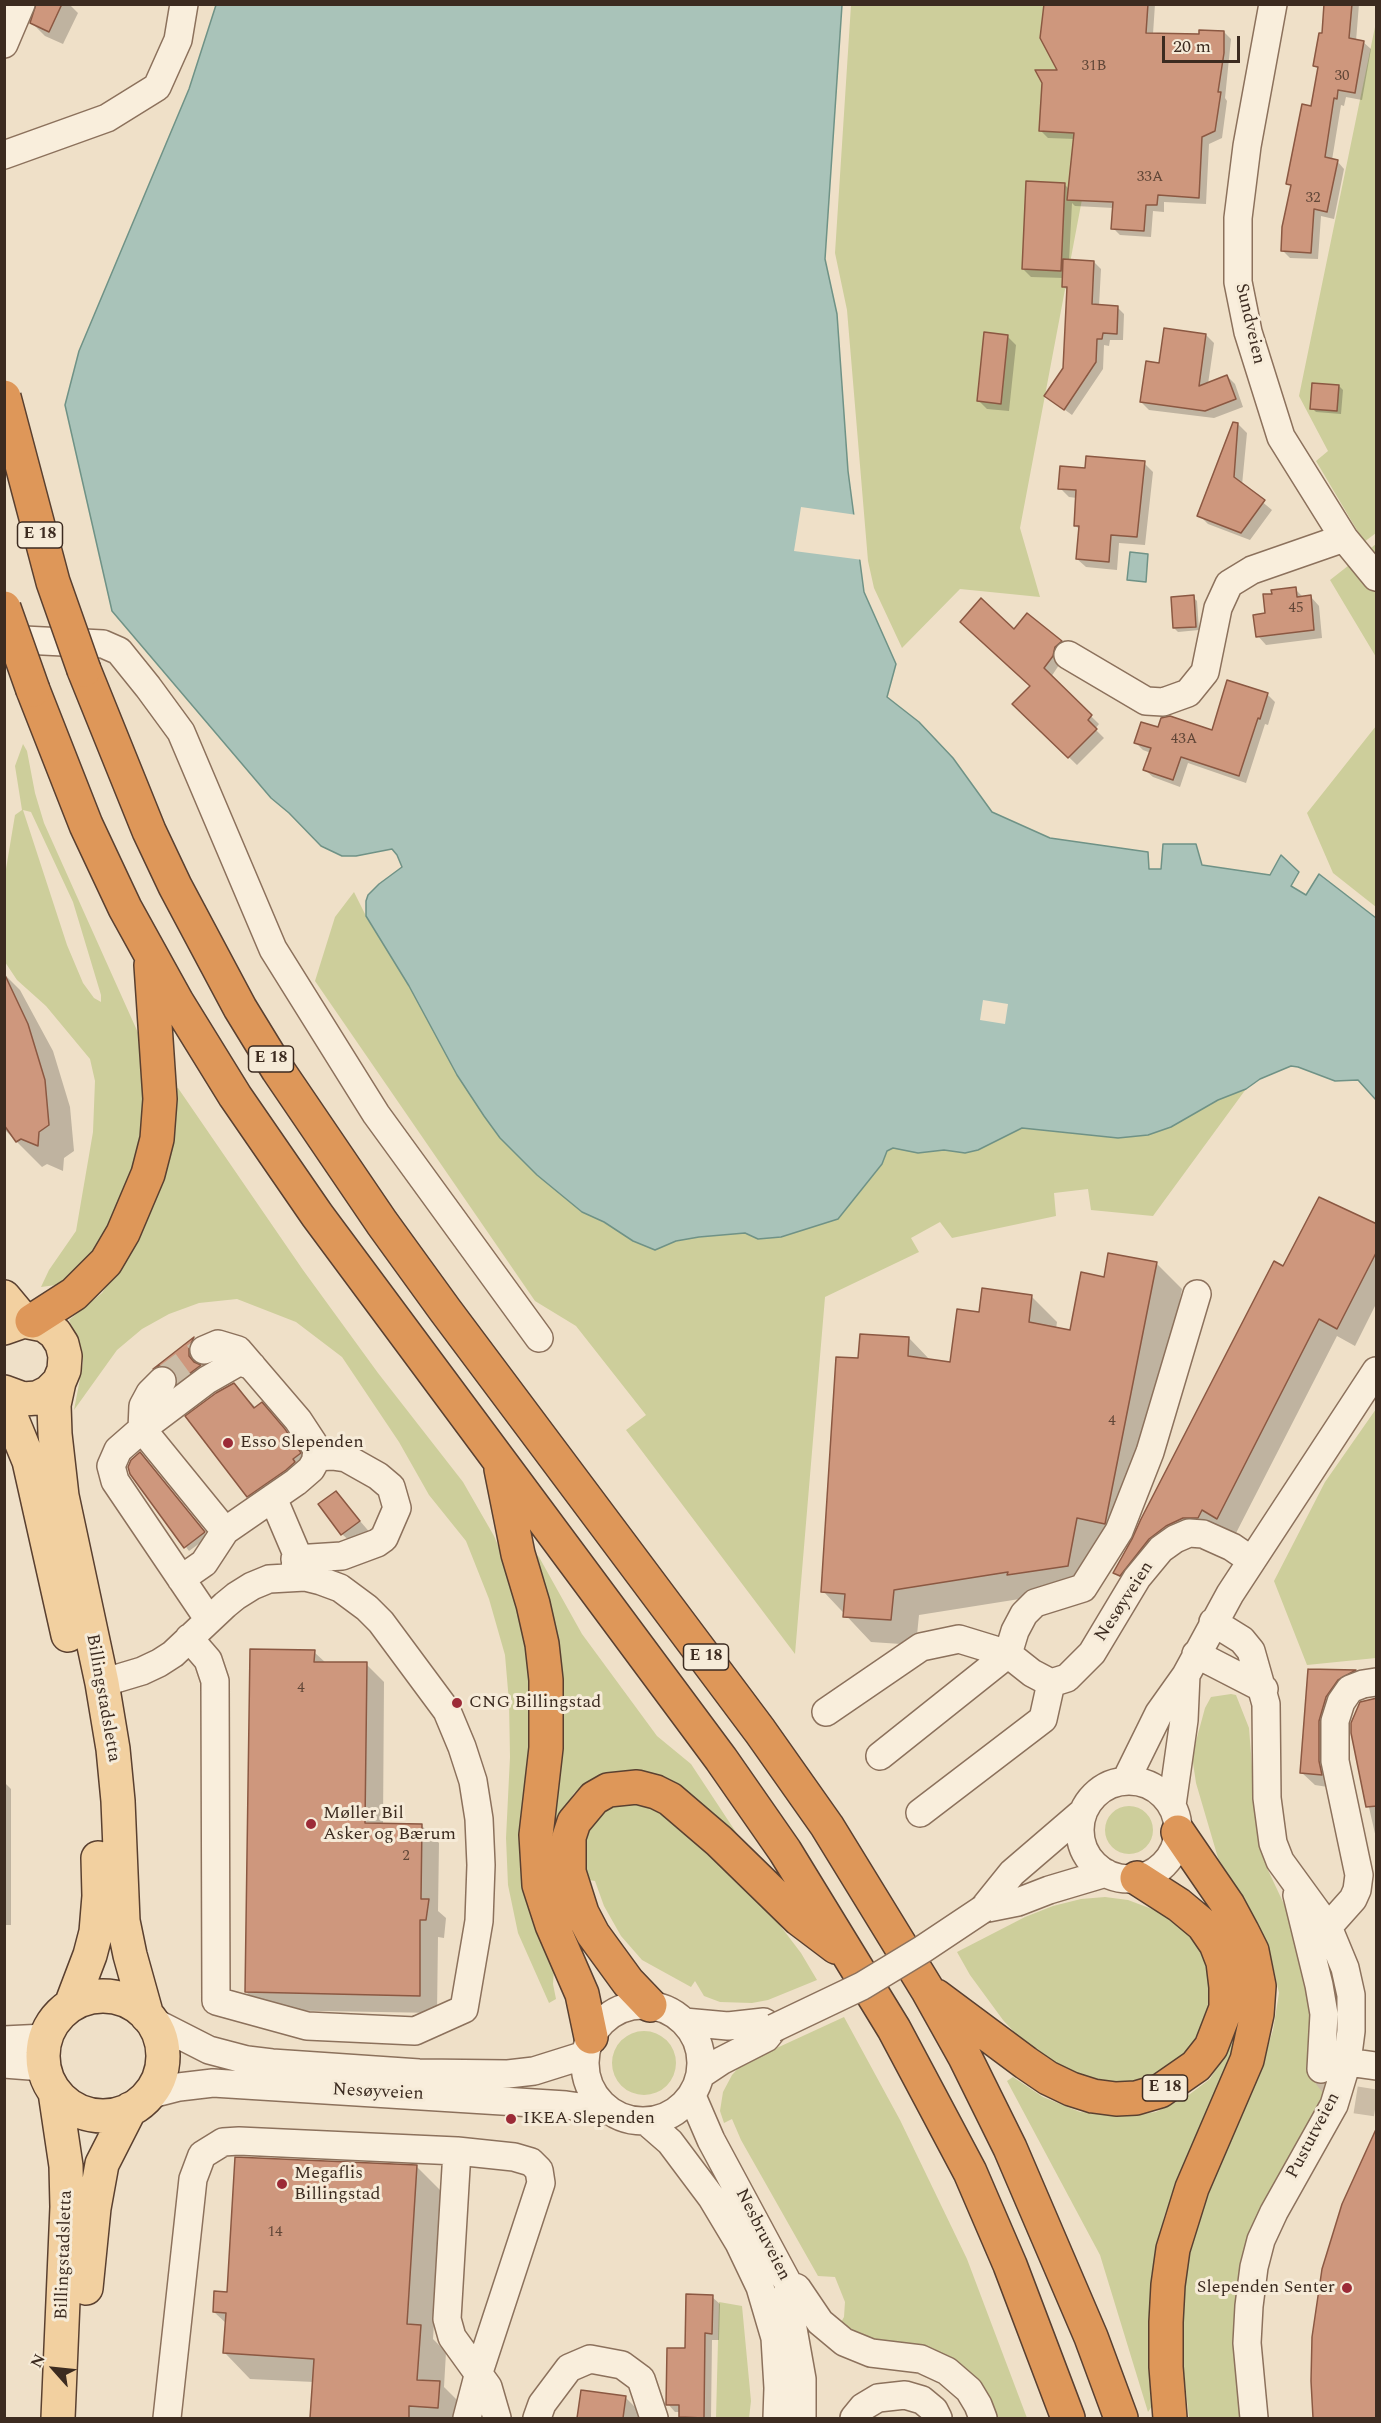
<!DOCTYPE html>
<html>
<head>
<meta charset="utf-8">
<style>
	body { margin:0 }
	#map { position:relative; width:1381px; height:2423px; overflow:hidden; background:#efe0c8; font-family:Spectral,serif }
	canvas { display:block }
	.frame { position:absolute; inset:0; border:6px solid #3c2b20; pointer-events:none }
	.north { position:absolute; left:24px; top:2339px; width:60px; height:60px; -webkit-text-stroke:4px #f6ebd8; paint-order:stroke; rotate:297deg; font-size:16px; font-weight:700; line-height:24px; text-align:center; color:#3c2b20 }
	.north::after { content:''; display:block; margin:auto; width:21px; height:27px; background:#3c2b20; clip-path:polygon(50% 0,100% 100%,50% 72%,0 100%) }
	.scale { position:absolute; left:1162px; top:36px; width:78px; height:27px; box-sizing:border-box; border:3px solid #3c2b20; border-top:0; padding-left:8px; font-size:18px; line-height:21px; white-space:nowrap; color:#3c2b20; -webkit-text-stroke:4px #f6ebd8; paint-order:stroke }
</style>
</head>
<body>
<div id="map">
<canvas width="1381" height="2423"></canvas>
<div class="frame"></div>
<div class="north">N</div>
<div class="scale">20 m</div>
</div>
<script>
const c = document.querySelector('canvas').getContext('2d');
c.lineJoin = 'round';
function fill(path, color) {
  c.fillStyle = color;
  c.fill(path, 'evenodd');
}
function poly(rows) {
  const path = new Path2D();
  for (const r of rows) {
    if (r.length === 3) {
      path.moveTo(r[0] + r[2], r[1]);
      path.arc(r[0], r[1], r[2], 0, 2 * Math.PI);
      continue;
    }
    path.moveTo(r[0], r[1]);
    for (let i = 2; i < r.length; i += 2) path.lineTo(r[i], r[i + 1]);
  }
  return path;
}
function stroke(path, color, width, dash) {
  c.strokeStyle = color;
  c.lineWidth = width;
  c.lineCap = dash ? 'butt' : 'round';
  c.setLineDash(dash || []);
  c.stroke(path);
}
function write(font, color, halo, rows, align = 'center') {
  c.font = font + ' Spectral,serif';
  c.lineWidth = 6;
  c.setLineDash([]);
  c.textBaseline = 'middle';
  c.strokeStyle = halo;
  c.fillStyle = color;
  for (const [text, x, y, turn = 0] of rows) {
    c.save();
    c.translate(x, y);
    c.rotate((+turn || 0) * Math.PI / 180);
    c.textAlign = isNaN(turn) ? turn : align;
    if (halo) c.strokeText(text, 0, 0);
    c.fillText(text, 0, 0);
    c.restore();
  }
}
fill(poly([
	[1062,4,1093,141,1020,528,1040,597,960,589,902,648,874,588,868,561,847,310,835,253,851,5],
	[1376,22,1376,444,1375,461,1376,533,1364,542,1316,461,1328,451,1299,396],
	[1376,544,1376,657,1330,580],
	[1376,726,1376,907,1333,873,1307,813],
	[23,744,27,751,35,793,44,823,139,1035,146,1065,143,1130,135,1165,101,1246,73,1276,56,1285,41,1287,49,1270,76,1231,93,1132,95,1081,90,1059,46,1006,17,980,5,962,5,875,15,815,22,810,15,766],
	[23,810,31,812,73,902,101,995,101,1002,94,998,83,983,67,945],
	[354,892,366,916,409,986,556,1189,582,1212,604,1222,633,1241,655,1250,676,1241,699,1237,745,1233,758,1239,781,1237,838,1219,882,1164,887,1151,893,1148,918,1153,944,1150,965,1153,1022,1128,1118,1138,1171,1127,1218,1100,1246,1089,1153,1216,1091,1210,1088,1189,1054,1193,1056,1216,952,1238,940,1222,911,1238,919,1252,825,1297,795,1654,626,1430,646,1415,576,1326,535,1301,315,981,335,917],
	[178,1088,303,1270,378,1373,463,1482,494,1536,512,1578,527,1639,531,1682,532,1730,521,1844,527,1904,554,1970,553,1984,556,1999,549,2003,518,1933,508,1885,506,1838,510,1757,509,1702,505,1655,489,1599,466,1541,429,1495,399,1442,342,1357,296,1322,237,1299,199,1303,169,1314,142,1329,117,1350,74,1410,83,1363,82,1350,69,1320,102,1293,137,1240,156,1199,164,1173,171,1090],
	[1376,1409,1376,1658,1307,1665,1274,1581,1325,1482],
	[530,1548,539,1557,582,1634,657,1736,691,1764,749,1852,604,1775,589,1781,574,1793,558,1823,552,1843],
	[1231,1694,1236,1695,1249,1728,1257,1831,1267,1868,1299,1936,1331,2071,1328,2090,1258,2218,1242,2259,1236,2299,1234,2337,1241,2418,1189,2418,1179,2329,1180,2288,1197,2208,1261,2068,1273,2030,1279,1993,1271,1957,1254,1917,1218,1858,1196,1783,1192,1756,1205,1708,1211,1697],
	[630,1802,663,1811,769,1911,801,1953,817,1980,768,2000,752,2003,720,2002,704,1996,695,1981,691,1987,642,1960,621,1936,604,1906,595,1881,583,1879,581,1857,586,1832,602,1812,615,1804],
	[1129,1830,24],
	[1105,1897,1128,1900,1168,1915,1191,1934,1203,1956,1212,1982,1213,2001,1197,2046,1152,2081,1093,2085,1031,2050,1003,2020,970,1975,957,1952,1025,1917,1053,1906,1081,1899],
	[844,2017,900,2120,967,2259,1027,2418,991,2418,983,2396,886,2347,839,2326,844,2317,845,2302,835,2277,818,2276,741,2140,732,2119,724,2123,720,2111,723,2092,732,2075,742,2064],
	[644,2063,32],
	[1232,2042,1238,2047,1175,2185,1164,2217,1151,2277,1152,2396,1152,2406,1148,2412,1100,2255,1007,2081,1013,2077,1043,2097,1080,2112,1129,2116,1156,2112,1186,2097,1210,2079],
	[719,2302,742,2306,751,2401,749,2418,716,2418]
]), '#cdce9b');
const water = poly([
	[216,5,842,5,825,259,837,314,848,471,864,592,896,664,887,697,919,722,953,758,992,812,1050,838,1148,852,1149,869,1161,869,1163,844,1196,844,1202,865,1270,875,1281,855,1299,872,1291,886,1306,895,1319,874,1376,918,1376,1100,1358,1080,1335,1081,1298,1067,1291,1066,1260,1079,1246,1089,1218,1100,1171,1127,1148,1135,1118,1138,1022,1128,978,1150,965,1153,944,1150,918,1153,893,1148,887,1151,882,1164,838,1219,781,1237,758,1239,745,1233,699,1237,676,1241,655,1250,633,1241,604,1222,582,1212,537,1175,500,1138,484,1116,457,1075,409,986,366,916,366,901,368,895,379,884,402,867,397,855,392,849,356,856,342,856,321,846,289,813,271,798,112,611,65,405,79,351,189,89,216,5],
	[1130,552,1148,554,1146,582,1127,580,1130,552]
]);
fill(water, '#a9c3b9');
stroke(water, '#6f9286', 1.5);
fill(poly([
	[801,507,857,515,863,560,794,551],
	[983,1000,1008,1004,1005,1024,980,1020]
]), '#efe0c8');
fill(poly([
	[37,4,69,4,78,13,63,44,45,36,32,23],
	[1046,4,1155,4,1153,34,1200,35,1224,32,1231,39,1225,98,1227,101,1222,138,1209,144,1206,204,1164,202,1164,212,1153,211,1151,237,1120,235,1113,228,1114,208,1075,206,1072,203,1069,261,1094,262,1101,269,1099,306,1117,307,1124,314,1123,340,1110,340,1109,346,1104,345,1103,369,1072,415,1046,396,1065,369,1068,291,1063,286,1064,278,1031,277,1023,269,1064,184,1069,189,1075,139,1048,138,1041,131,1060,72],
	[1326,4,1359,4,1356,41,1363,42,1371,49,1362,100,1346,97,1344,106,1341,105,1332,160,1337,161,1344,169,1334,219,1321,216,1318,259,1290,258,1282,250,1292,187,1288,183,1312,108,1319,70,1315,66,1323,35],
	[1206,335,1214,343,1208,384,1227,376,1235,384,1243,407,1214,418,1149,410,1141,402,1160,365],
	[1007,336,1016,345,1009,411,987,409,978,400],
	[1339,386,1343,390,1341,414,1316,412,1312,408],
	[1238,424,1247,433,1242,485,1272,510,1250,540,1208,524,1199,515],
	[1144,463,1153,472,1145,545,1119,543,1117,570,1086,567,1077,559,1080,530,1075,525,1077,498,1069,497,1060,488,1086,470],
	[1295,589,1304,598,1311,597,1319,606,1322,638,1266,645,1258,636,1266,614],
	[1193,597,1197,601,1199,630,1178,632,1174,628],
	[1014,631,1061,642,1069,650,1051,677,1099,724,1095,729,1104,738,1077,765,1014,704,1032,686],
	[1228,682,1268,695,1275,702,1268,725,1265,724,1246,783,1188,763,1180,787,1153,777,1145,770,1151,753,1143,750,1136,743,1212,731],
	[4,974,20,990,53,1051,70,1107,74,1151,64,1158,63,1171,47,1164,42,1167,4,1129],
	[1376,1226,1376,1304,1355,1346,1337,1336,1235,1535,1184,1544,1132,1590,1115,1572,1129,1548,1103,1543,1094,1591,1032,1597,919,1615,916,1645,871,1642,823,1591,860,1360,909,1338,931,1361,951,1364,980,1314,1032,1297,1057,1322,1056,1329,1071,1332,1105,1279,1156,1263,1182,1289,1135,1533,1284,1268],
	[194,1339,206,1352,201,1362,202,1368,192,1395,178,1379,167,1381,155,1369],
	[234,1384,256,1408,275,1417,298,1445,313,1467,261,1509,248,1496],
	[144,1457,208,1537,189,1551,131,1474],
	[336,1493,372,1535,356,1547,342,1534],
	[314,1652,326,1663,366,1664,384,1682,383,1825,421,1825,439,1843,438,1911,446,1918,444,1938,438,1937,437,2013,264,2010,246,1992],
	[1309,1670,1355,1671,1367,1684,1333,1730,1334,1788,1315,1785,1301,1772],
	[1376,1699,1376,1838,1352,1733],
	[4,1782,11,1789,11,1925,4,1925],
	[1376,2134,1376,2418,1317,2418,1312,2381],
	[416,2166,442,2192,433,2339,446,2352,444,2387,465,2408,464,2418,312,2418,314,2382,250,2379,225,2353,227,2324,214,2312,229,2293],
	[712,2297,720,2304,719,2340,712,2340,711,2418,682,2418,680,2412,675,2412,668,2404,686,2349],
	[582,2392,626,2398,639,2411,638,2418,579,2418]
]), '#0003');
const building = poly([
	[36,4,62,4,49,32,30,23,36,4],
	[1044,4,1148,4,1146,33,1199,34,1199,30,1224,31,1224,53,1218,92,1221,92,1215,131,1202,137,1199,198,1158,195,1157,205,1146,205,1144,231,1111,229,1113,202,1067,200,1074,133,1039,131,1042,83,1035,70,1057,70,1040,38,1044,4],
	[1324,4,1352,4,1349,38,1364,41,1355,93,1338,90,1337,99,1334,98,1325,157,1338,160,1327,212,1314,209,1311,253,1281,251,1282,227,1291,185,1286,184,1302,104,1311,106,1318,67,1313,66,1319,33,1322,33,1324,4],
	[1026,181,1065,183,1061,271,1022,269,1026,181],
	[1063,259,1094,261,1092,304,1118,306,1117,334,1103,333,1102,339,1097,339,1096,362,1064,410,1044,396,1063,368,1067,287,1062,287,1063,259],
	[1164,328,1206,334,1199,386,1227,375,1236,399,1205,411,1140,402,1146,361,1159,363,1164,328],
	[984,332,1008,335,1001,404,977,401,984,332],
	[1312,383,1339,385,1337,411,1310,409,1312,383],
	[1233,422,1238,423,1234,477,1265,500,1241,533,1197,516,1233,422],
	[1086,456,1145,461,1137,537,1111,535,1109,562,1076,559,1079,526,1074,526,1076,490,1058,489,1060,466,1085,468,1086,456],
	[1296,587,1297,597,1311,595,1314,630,1256,637,1253,615,1265,613,1263,594,1272,594,1271,590,1296,587],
	[1194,595,1196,627,1173,628,1171,597,1194,595],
	[981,598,1014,629,1027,613,1062,641,1055,647,1053,656,1044,668,1092,715,1088,720,1097,729,1068,758,1012,704,1030,686,960,622,981,598],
	[1227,680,1268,693,1260,719,1258,718,1239,776,1181,757,1173,780,1143,770,1151,748,1134,743,1141,722,1158,727,1161,718,1170,716,1212,730,1227,680],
	[4,973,28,1024,45,1080,49,1125,39,1132,38,1146,21,1139,16,1142,4,1125,4,973],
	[1319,1197,1377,1224,1377,1251,1337,1329,1319,1319,1217,1519,1202,1510,1198,1518,1183,1518,1166,1526,1149,1539,1120,1576,1113,1573,1132,1539,1141,1519,1274,1261,1283,1266,1319,1197],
	[1108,1253,1157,1262,1105,1524,1077,1518,1068,1566,1007,1575,1008,1572,894,1590,891,1620,843,1617,845,1594,821,1592,836,1357,858,1358,860,1334,909,1337,908,1356,950,1362,957,1309,979,1312,982,1288,1032,1295,1029,1322,1070,1330,1081,1272,1104,1277,1108,1253],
	[194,1337,189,1348,189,1356,194,1362,201,1365,177,1383,173,1370,167,1366,159,1366,153,1369,194,1337],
	[234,1383,254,1408,262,1402,285,1429,301,1453,293,1459,295,1462,286,1470,247,1497,185,1416,216,1393,234,1383],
	[140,1452,205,1532,184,1548,130,1474,128,1467,131,1460,140,1452],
	[336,1491,360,1521,341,1535,318,1504,336,1491],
	[250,1649,315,1650,314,1662,367,1662,365,1823,422,1824,421,1899,429,1899,426,1920,420,1920,420,1996,245,1992,250,1649],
	[1308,1669,1356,1670,1338,1680,1326,1697,1319,1721,1319,1761,1322,1775,1300,1773,1308,1669],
	[1377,1698,1377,1806,1366,1807,1351,1733,1351,1723,1360,1702,1377,1698],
	[1377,2127,1377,2418,1313,2418,1311,2381,1312,2337,1322,2269,1342,2204,1377,2127],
	[235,2157,417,2165,407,2324,421,2325,417,2380,440,2381,438,2408,409,2406,409,2418,310,2418,314,2359,223,2353,226,2313,213,2312,214,2291,227,2292,235,2157],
	[686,2294,713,2295,712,2334,705,2333,704,2418,679,2417,679,2405,666,2405,667,2348,685,2348,686,2294],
	[581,2390,626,2396,623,2418,577,2418,581,2390]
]);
fill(building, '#ce977d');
stroke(building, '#8b5842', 1.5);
stroke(poly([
	[162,1381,204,1350],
	[1326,2075,1344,2098,1376,2103]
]), '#cbbca6', 27, [27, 14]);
const minor = poly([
	[1273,4,1247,146,1238,218,1238,282,1248,332,1281,437,1344,538,1376,577],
	[4,44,21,4],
	[4,155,107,118,157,87,178,40,184,4],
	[4,639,103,644,119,651,148,687,181,732,273,949,376,1114,539,1338],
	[1068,655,1146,701,1163,702,1188,693,1205,672,1218,608,1229,584,1252,570,1344,538],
	[162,1381,150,1393,143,1406,142,1429,225,1531],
	[273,1498,296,1552,295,1575],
	[295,1559,342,1556,377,1543,384,1538,397,1508,391,1487,378,1476,346,1458,332,1456,316,1457],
	[181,1579,204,1563,225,1531,296,1482,311,1469,316,1460,317,1449,298,1420,238,1350,218,1344,204,1350],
	[209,1620,115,1481,111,1466,118,1450,142,1429,207,1380,235,1364,241,1362,252,1366],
	[1213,1622,1242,1640,1251,1651,1266,1704,1267,1798,1273,1843,1280,1861,1328,1927,1345,1968,1351,1995,1351,2031,1347,2062,1334,2105,1274,2212,1261,2240,1254,2267,1249,2306,1247,2343,1254,2418],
	[1196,1654,1264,1689],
	[102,1683,142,1671,159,1663,173,1654,225,1605,236,1596,252,1586,269,1579,305,1577,321,1581,340,1588,367,1608,381,1622,447,1711,462,1747,473,1781,479,1819,481,1865,479,1921,464,2009,415,2031,307,2026,216,2001,215,1681,208,1660,189,1638],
	[826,1712,921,1647,959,1639,1008,1654,1032,1673,1051,1683,1067,1678,1092,1653,1137,1578,1161,1549,1175,1539,1189,1533,1203,1534,1232,1547,1251,1560],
	[880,1756,1008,1654,1015,1631,1024,1614,1035,1603,1083,1588,1119,1531,1150,1452,1197,1294],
	[1126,1780,1159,1713,1186,1675,1230,1594,1376,1371],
	[1129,1830,49],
	[1172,1805,1184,1720,1186,1675],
	[920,1813,1043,1719,1051,1683],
	[1297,1895,1319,1985,1324,2014,1321,2069],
	[983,1909,1012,1873,1083,1812],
	[983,1909,1018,1902,1049,1890,1106,1873],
	[1328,1927,1353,1899,1357,1890,1359,1875,1335,1761,1335,1721,1341,1702,1350,1689,1363,1684,1376,1682],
	[643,2063,58],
	[154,2022,209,2050,247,2060,272,2063,419,2073,508,2074,534,2071,585,2055],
	[684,2022,728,2026,764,2022,774,2028,766,2038,721,2061,700,2075],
	[4,2040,45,2038],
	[1347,2062,1376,2066],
	[4,2064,43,2067],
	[148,2095,179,2087,213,2083,566,2105,609,2111],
	[692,2096,711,2140,789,2285,787,2295,802,2379,802,2418],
	[647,2122,670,2142,712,2198,739,2243,760,2287,775,2338,778,2388,777,2418],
	[457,2151,447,2319,452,2337,488,2387,497,2418],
	[789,2285,797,2288,820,2322,844,2342,871,2353,921,2359,947,2371,969,2390,978,2405,983,2418],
	[167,2418,193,2179,202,2155,223,2142,239,2141,457,2151,514,2157,531,2162,539,2170,541,2183,479,2372,467,2418],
	[537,2418,542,2404,569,2368,590,2359,622,2365,641,2379,654,2418],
	[854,2418,863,2407,878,2398,905,2395,922,2400,934,2410,938,2418]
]);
const major = poly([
	[4,1297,24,1321],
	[4,1328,24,1321,44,1325,55,1333,62,1344,65,1356,64,1370,59,1382,49,1392,37,1398,23,1399,4,1392],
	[59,1382,54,1405,55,1434,62,1496,102,1683,113,1749,118,1801,123,1921,130,1955,147,2016],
	[4,1400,29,1461,68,1635],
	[103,2056,60],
	[71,2005,90,1955,96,1932,99,1896,98,1858],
	[55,2092,66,2166,67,2207,58,2418],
	[86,2288,94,2208,102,2164,130,2109]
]);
const highway = poly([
	[84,670,149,831,175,886,240,1008,278,1070,382,1223,445,1310,760,1731,827,1826,927,1989,965,2057,1010,2148,1091,2337,1121,2418],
	[33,690,86,825,125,908,177,1002,235,1096,317,1215,721,1759,785,1851,894,2029,970,2172,1010,2265,1068,2418],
	[32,1321,74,1294,106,1262,123,1233,148,1174,157,1139,160,1099,151,965],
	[501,1469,518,1554,533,1604,542,1644,546,1680,546,1748,536,1835,539,1885,552,1925,582,1994,591,2037],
	[936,1996,1026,2063,1048,2078,1071,2089,1093,2096,1116,2099,1136,2098,1160,2091,1196,2066,1211,2047,1226,2008,1226,1987,1223,1962,1216,1944,1203,1925,1179,1905,1137,1878],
	[650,2005,628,1982,593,1934,582,1913,569,1872,569,1837,574,1822,594,1798,608,1790,637,1787,656,1792,670,1799,719,1841,799,1919,836,1947],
	[1170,2418,1166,2367,1166,2322,1168,2285,1173,2249,1192,2188,1247,2060,1257,2014,1259,1986,1252,1951,1242,1931,1228,1905,1178,1832]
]);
stroke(minor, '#8c715c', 30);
stroke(major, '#5a4030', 36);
stroke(highway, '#5a4030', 36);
stroke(minor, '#f9eedc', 27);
stroke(major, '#f2d0a0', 33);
stroke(highway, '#de9759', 33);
const minorBridge = poly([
	[774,2028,862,1986,923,1949,983,1909]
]);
const highwayBridge = poly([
	[4,397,53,582,84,670],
	[4,608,33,690]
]);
stroke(minorBridge, '#8c715c', 30, []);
stroke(highwayBridge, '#5a4030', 36, []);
stroke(minorBridge, '#f9eedc', 27);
stroke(highwayBridge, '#de9759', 33);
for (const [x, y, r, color] of [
	[228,1443,6,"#9c2b37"],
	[457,1703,6,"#9c2b37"],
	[311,1824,6,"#9c2b37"],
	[511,2119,6,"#9c2b37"],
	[282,2184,6,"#9c2b37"],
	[1347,2288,6,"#9c2b37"]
]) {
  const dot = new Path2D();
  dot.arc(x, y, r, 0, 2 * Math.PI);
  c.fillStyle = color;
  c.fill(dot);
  stroke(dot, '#f6ebd8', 2);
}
write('15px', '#604637', null, [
	["31B",1094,67],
	["30",1342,77],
	["33A",1150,178],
	["32",1313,199],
	["45",1296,609],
	["43A",1184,740],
	["4",1112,1422],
	["4",301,1689],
	["2",406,1857],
	["14",275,2233]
]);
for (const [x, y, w] of [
	[40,535,45],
	[271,1059,45],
	[706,1657,45],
	[1165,2088,45]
]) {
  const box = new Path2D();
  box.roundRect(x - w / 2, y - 13, w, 26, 4.5);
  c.fillStyle = '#f6ebd8';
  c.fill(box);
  stroke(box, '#3c2b20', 1.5);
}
write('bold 16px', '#3c2b20', null, [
	["E 18",40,535],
	["E 18",271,1059],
	["E 18",706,1657],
	["E 18",1165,2088]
]);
write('18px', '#3c2b20', '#f6ebd8', [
	["Sundveien",1249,324,77],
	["Nesøyveien",1125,1602,-57],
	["Billingstadsletta",102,1698,80],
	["Nesøyveien",378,2093,3],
	["Pustutveien",1314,2136,-62],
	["Nesbruveien",762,2235,63],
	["Billingstadsletta",65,2255,-88]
]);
write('18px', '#3c2b20', '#f6ebd8', [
	["Esso Slependen",240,1443],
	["CNG Billingstad",469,1703],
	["Møller Bil",323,1814],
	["Asker og Bærum",323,1835],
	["IKEA Slependen",523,2119],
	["Megaflis",294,2174],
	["Billingstad",294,2195],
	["Slependen Senter",1335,2288,"right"]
], 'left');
</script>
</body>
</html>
